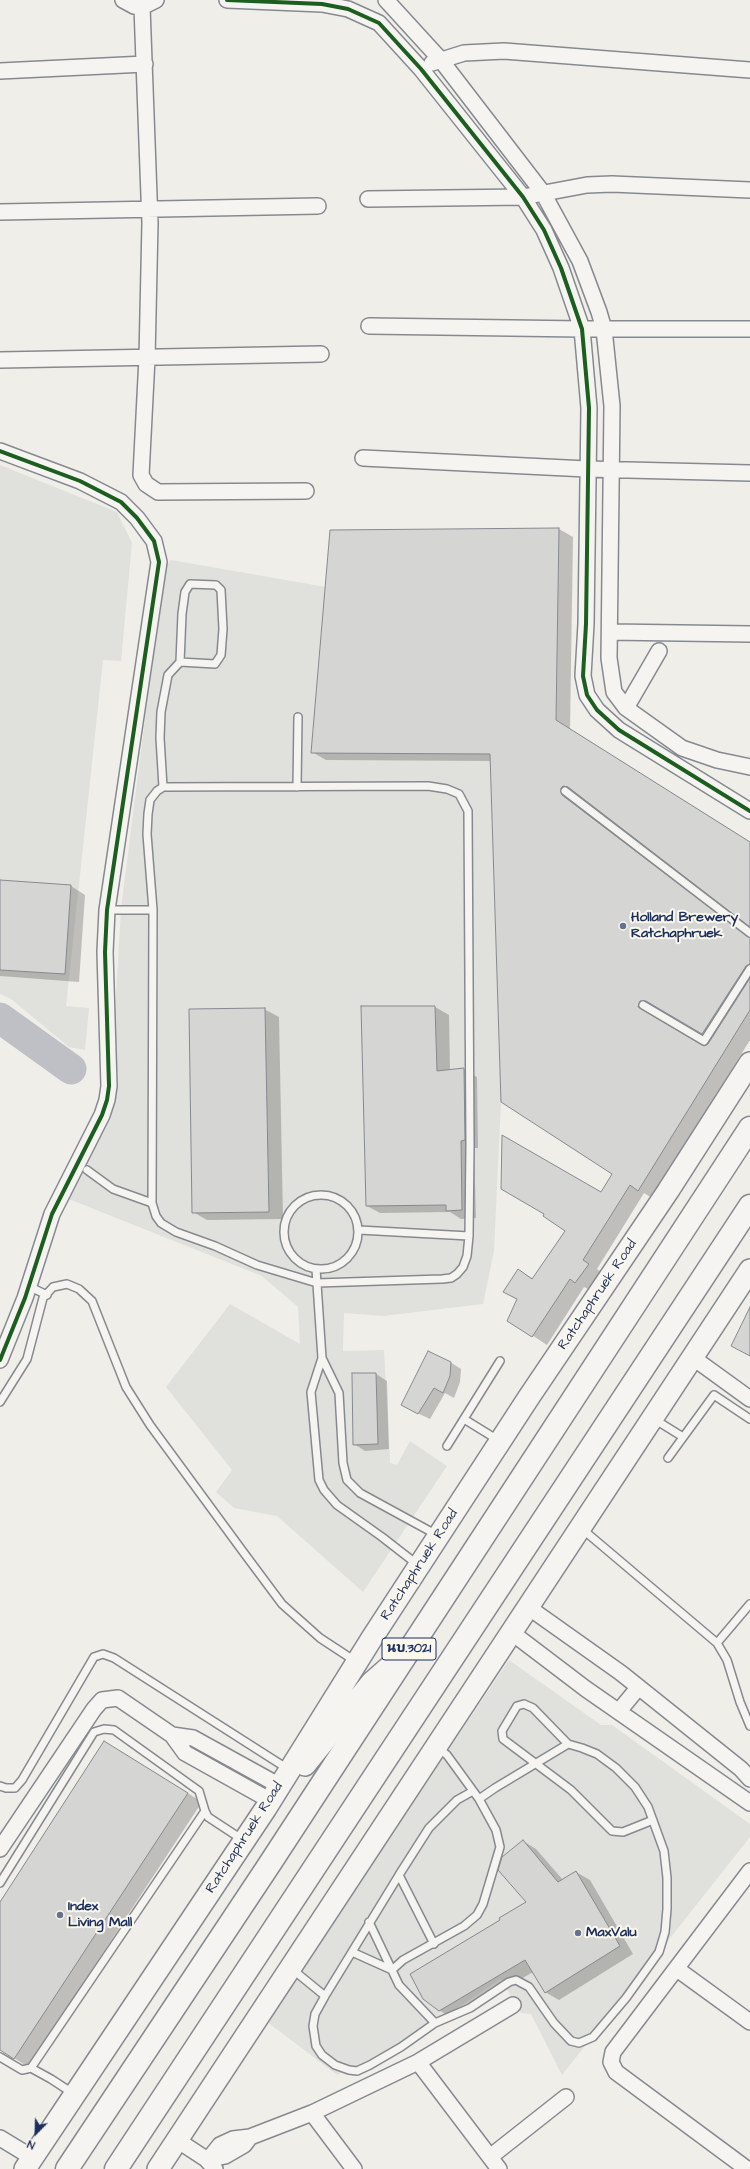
<!DOCTYPE html>
<html>
<head>
<meta charset="utf-8">
<style>
	body { margin:0 }
	#map { position:relative; width:750px; height:2169px; overflow:hidden; background:#efeee9; font-family:"Architects Daughter",sans-serif }
	canvas { display:block }
	.north { position:absolute; left:16px; top:2113px; width:40px; height:40px; -webkit-text-stroke:3px #fbf7ec; paint-order:stroke; rotate:203deg; font-size:11px; font-weight:700; line-height:16px; text-align:center; color:#1b2f5e }
	.north::after { content:''; display:block; margin:auto; width:14px; height:18px; background:#1b2f5e; clip-path:polygon(50% 0,100% 100%,50% 72%,0 100%) }
</style>
</head>
<body>
<div id="map">
<canvas width="750" height="2169"></canvas>
<div class="north">N</div>
</div>
<script>
const c = document.querySelector('canvas').getContext('2d');
c.lineJoin = 'round';
function fill(path, color) {
  c.fillStyle = color;
  c.fill(path, 'evenodd');
}
function poly(rows) {
  const path = new Path2D();
  for (const r of rows) {
    if (r.length === 3) {
      path.moveTo(r[0] + r[2], r[1]);
      path.arc(r[0], r[1], r[2], 0, 2 * Math.PI);
      continue;
    }
    path.moveTo(r[0], r[1]);
    for (let i = 2; i < r.length; i += 2) path.lineTo(r[i], r[i + 1]);
  }
  return path;
}
function stroke(path, color, width, dash) {
  c.strokeStyle = color;
  c.lineWidth = width;
  c.lineCap = dash ? 'butt' : 'round';
  c.setLineDash(dash || []);
  c.stroke(path);
}
function write(font, color, halo, rows, align = 'center') {
  c.font = font + ' "Architects Daughter","Playpen Sans Thai",sans-serif';
  c.lineWidth = 4;
  c.setLineDash([]);
  c.textBaseline = 'middle';
  c.strokeStyle = halo;
  c.fillStyle = color;
  for (const [text, x, y, turn = 0] of rows) {
    c.save();
    c.translate(x, y);
    c.rotate((+turn || 0) * Math.PI / 180);
    c.textAlign = isNaN(turn) ? turn : align;
    if (halo) c.strokeText(text, 0, 0);
    c.fillText(text, 0, 0);
    c.restore();
  }
}
fill(poly([
	[0,465,117,512,132,543,121,661,103,660,66,1006,89,1008,85,1050,69,1047,11,999,0,994],
	[171,560,326,587,490,754,501,1102,494,1251,483,1304,383,1316,344,1313,343,1351,384,1350,390,1463,397,1465,410,1441,447,1466,363,1592,277,1516,234,1508,216,1492,232,1470,166,1387,230,1304,300,1344,298,1307,262,1276,61,1196,110,1099,121,909,164,568],
	[509,1660,601,1725,612,1725,750,1824,750,1837,562,2075,531,2014,521,2013,501,1979,408,2041,337,2075,266,2021]
]), '#e0e0dd');
fill(poly([
	[559,529,573,537,570,729,750,842,750,925,578,794,574,796,576,804,750,938,750,1040,652,1198,644,1193,597,1269,603,1273,590,1290,584,1287,547,1345,509,1320,518,1300,504,1292,518,1270,534,1279,567,1230,602,1193,614,1173,491,761,326,760,312,752],
	[654,1008,660,1008,712,1039,707,1047,702,1046,652,1016],
	[0,881,71,886,85,895,79,982,0,976],
	[362,1007,435,1007,449,1015,450,1070,463,1069,477,1077,478,1148,474,1148,476,1218,461,1219,450,1212,380,1213,367,1206],
	[264,1009,279,1017,283,1219,207,1220,193,1212],
	[450,1362,461,1369,460,1382,454,1398,445,1393,430,1419,413,1411],
	[376,1374,387,1381,389,1449,365,1451,354,1444],
	[119,1750,202,1802,28,2067,0,2049,0,1904],
	[523,1841,536,1849,563,1880,576,1872,590,1880,633,1954,559,2000,545,1992,533,1972,453,2019,439,2010,501,1921,527,1902]
]), '#0003');
stroke(poly([
	[0,1018,71,1069]
]), '#bec0c6', 31);
const building = poly([
	[559,528,556,720,750,842,750,927,568,787,563,786,561,788,562,795,750,938,750,964,746,966,702,1034,646,1001,640,1001,638,1007,704,1046,708,1044,750,978,750,1010,638,1191,630,1185,583,1260,589,1264,575,1283,570,1279,532,1337,507,1321,517,1299,503,1292,518,1269,532,1279,565,1231,543,1216,544,1214,501,1189,502,1135,601,1192,612,1174,501,1102,490,754,311,753,330,530,559,528],
	[0,880,71,885,65,974,0,970,0,880],
	[361,1006,435,1006,437,1071,464,1068,465,1140,461,1141,462,1210,446,1211,446,1205,366,1206,361,1006],
	[265,1008,269,1212,192,1213,189,1009,265,1008],
	[750,1307,750,1356,731,1346,750,1307],
	[428,1351,451,1362,450,1376,443,1393,434,1388,418,1414,401,1405,428,1351],
	[352,1373,376,1373,378,1444,353,1445,352,1373],
	[104,1741,188,1793,14,2059,0,2050,0,1902,104,1741],
	[523,1840,558,1882,576,1871,620,1946,545,1993,525,1960,439,2011,423,1999,410,1974,500,1920,499,1918,526,1902,498,1870,502,1857,523,1840]
]);
fill(building, '#d5d5d4');
stroke(building, '#868a90', 1);
const lane = poly([
	[163,787,160,738,161,712,168,675,180,662,215,664,221,655,223,629,221,590,216,585,190,584,185,592,182,614,180,662],
	[297,787,298,717],
	[565,791,750,933],
	[107,910,153,910,147,834,148,814,150,800,157,791,163,787,428,786,447,789,459,794,468,811,470,1146,469,1236,467,1256,463,1267,457,1274,451,1278,442,1279,317,1283,257,1265,215,1246,176,1232,161,1223,156,1216,152,1203,153,910],
	[643,1005,704,1041,750,969],
	[87,1170,113,1189,152,1203],
	[321,1232,37],
	[359,1230,469,1236],
	[316,1269,322,1358,339,1393,343,1463,347,1480,360,1493,437,1535],
	[28,1286,47,1295],
	[322,1358,311,1392,319,1480,324,1490,337,1505,382,1537,418,1565],
	[0,1402,27,1359,43,1298,53,1287,67,1284,79,1289,92,1301,126,1387,150,1425,244,1553,282,1604,320,1638,355,1661],
	[464,1419,498,1440],
	[654,1419,683,1437],
	[447,1446,500,1361],
	[668,1458,714,1395,750,1419],
	[581,1528,717,1643,727,1660,740,1702,750,1726],
	[717,1643,750,1604],
	[568,1744,533,1708,524,1704,517,1706,502,1731,503,1739,571,1790,612,1831,623,1832,653,1820],
	[0,1786,6,1788,15,1788,22,1780,94,1657,103,1654,114,1658,288,1769],
	[0,1883,94,1732,104,1729,114,1730,199,1791,205,1811,208,1817,243,1840],
	[369,1922,399,1985,435,2023],
	[434,1944,399,1875,429,1828,457,1800,473,1791],
	[352,1952,392,1970],
	[292,1969,325,1996,315,2014,313,2026,316,2046,322,2055,335,2065,349,2070,357,2071,370,2065,401,2047,435,2023,470,2008,509,1982,516,1980,529,1987,554,2023,571,2041,579,2043,593,2037,626,1998,659,1952,665,1932,667,1909,667,1878,664,1851,648,1807,635,1787,616,1768,597,1754,582,1748,568,1744,495,1788,479,1799],
	[392,1970,403,1960,464,1926,477,1915,483,1904,500,1847,496,1830,479,1799,447,1755,437,1747],
	[325,1996,399,1875],
	[0,2057,22,2070,31,2068,51,2079,74,2094],
	[31,2068,205,1811]
]);
const street = poly([
	[123,0,134,6,142,7,156,0],
	[227,0,322,4,348,9,379,23,421,69,523,197,544,230,561,268,582,329,589,408,586,624,583,676,587,695,597,710,619,730,750,811],
	[386,0,440,59,543,193,580,261,599,312,604,329,612,406,609,658,614,692,626,708,682,748,717,760,750,767],
	[142,7,150,223,147,358,141,475,146,484,158,492,306,491],
	[432,63,464,53,504,51,750,70],
	[0,71,145,64],
	[368,199,523,197,587,185,612,184,750,190],
	[0,212,318,206],
	[369,326,582,329,750,329],
	[0,360,321,354],
	[0,451,80,481,121,502,137,518,154,541,159,562,107,910,105,952,109,1086,107,1100,102,1115,52,1214,25,1298,0,1360],
	[363,458,587,469,750,473],
	[610,632,750,634],
	[626,708,659,651],
	[692,1357,750,1399],
	[528,1607,621,1673,741,1769,750,1779],
	[511,1632,586,1689,750,1803],
	[619,1711,638,1688],
	[271,1801,185,1753,172,1735,193,1738,280,1786],
	[0,1849,94,1709,102,1700,118,1698,172,1735],
	[677,1969,750,2022],
	[418,2062,499,2169],
	[312,2113,354,2169],
	[0,2138,33,2158],
	[177,2140,206,2159,215,2169],
	[212,2155,220,2157,225,2156,244,2145,250,2137],
	[490,2157,566,2097],
	[206,2159,212,2155,220,2145,233,2139,250,2137,312,2113,418,2062,513,2005],
	[747,2169,616,2072,611,2062,613,2052,750,1871]
]);
const secondary = poly([
	[305,1765,371,1683,404,1654],
	[25,2169,266,1808,372,1638,529,1397,668,1191,750,1063],
	[158,2169,750,1270]
]);
const primary = poly([
	[67,2169,269,1865,750,1128],
	[116,2169,750,1206]
]);
stroke(lane, '#868a90', 10);
stroke(street, '#868a90', 18);
stroke(secondary, '#868a90', 24);
stroke(primary, '#868a90', 25);
stroke(lane, '#f5f4f0', 7);
stroke(street, '#f5f4f0', 15);
stroke(secondary, '#f5f4f0', 21);
stroke(primary, '#f5f4f0', 22);
stroke(poly([
	[227,0,322,4,348,9,379,23,421,69,523,197,544,230,561,268,582,329,589,408,586,624,583,676,587,695,597,710,619,730,750,811],
	[0,451,80,481,121,502,137,518,154,541,159,562,107,910,105,952,109,1086,107,1100,102,1115,52,1214,25,1298,0,1360]
]), '#1b5e20', 4);
for (const [x, y, r, color] of [
	[623,926,4,"#65728f"],
	[60,1915,4,"#65728f"],
	[578,1933,4,"#65728f"]
]) {
  const dot = new Path2D();
  dot.arc(x, y, r, 0, 2 * Math.PI);
  c.fillStyle = color;
  c.fill(dot);
  stroke(dot, '#fbf7ec', 1.5);
}
for (const [x, y, w] of [
	[409,1649,54]
]) {
  const box = new Path2D();
  box.roundRect(x - w / 2, y - 11, w, 22, 3);
  c.fillStyle = '#fbf7ec';
  c.fill(box);
  stroke(box, '#1b2f5e', 1);
}
write('bold 13px', '#1b2f5e', null, [
	["นบ.3021",409,1649]
]);
write('bold 14px', '#1b2f5e', '#fbf7ec', [
	["Holland Brewery",631,918],
	["Ratchaphruek",631,934],
	["Index",68,1907],
	["Living Mall",68,1923],
	["MaxValu",586,1933]
], 'left');
write('14px', '#1b2f5e', '#fbf7ec', [
	["Ratchaphruek Road",598,1295,-56],
	["Ratchaphruek Road",420,1565,-57],
	["Ratchaphruek Road",245,1838,-57]
]);
</script>
</body>
</html>
